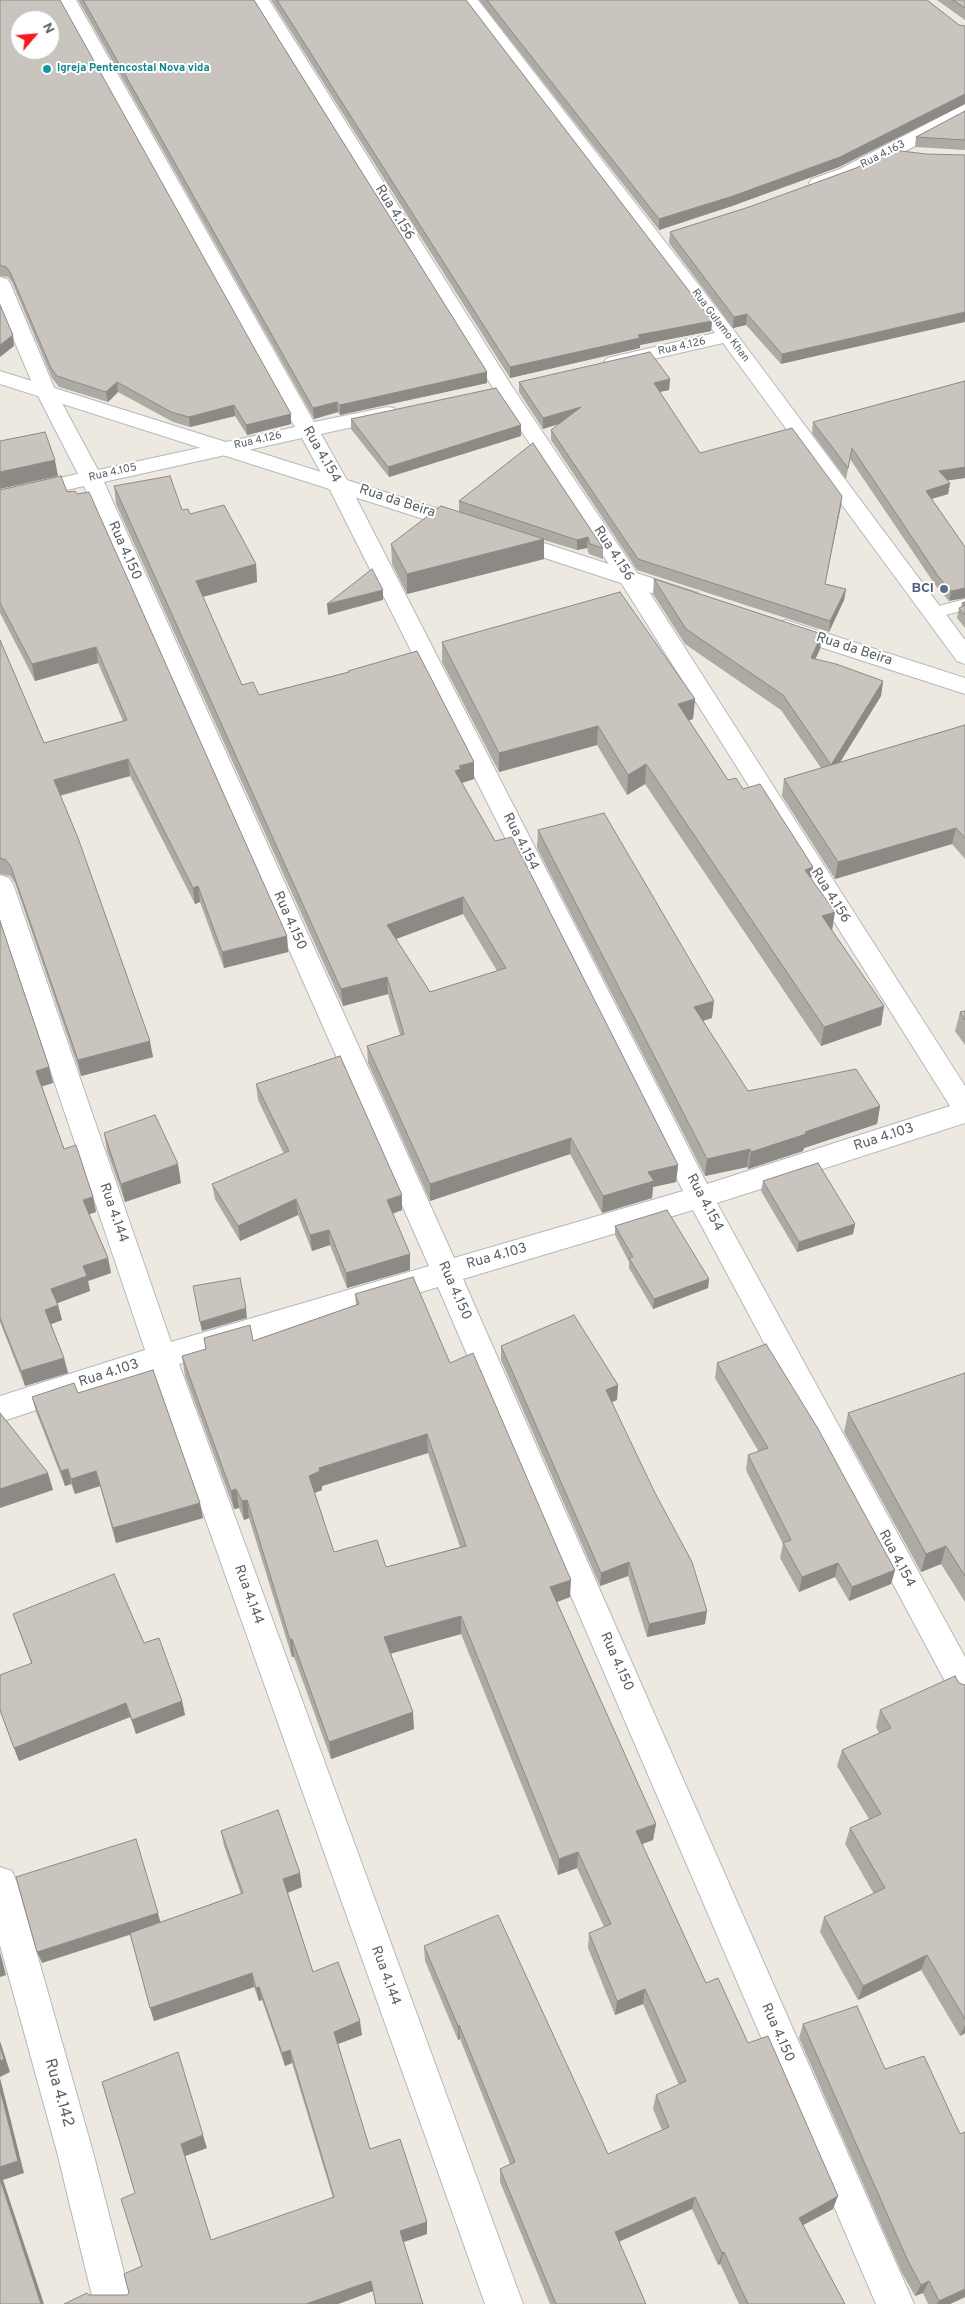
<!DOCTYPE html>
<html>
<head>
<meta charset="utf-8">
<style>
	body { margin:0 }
	#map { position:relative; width:965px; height:2304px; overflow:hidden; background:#eee9e0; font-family:Overpass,sans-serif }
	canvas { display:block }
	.north { position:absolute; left:10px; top:10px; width:50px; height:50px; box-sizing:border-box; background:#fff; border:1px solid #bdbfc1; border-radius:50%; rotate:63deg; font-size:14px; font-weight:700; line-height:20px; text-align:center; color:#595f63 }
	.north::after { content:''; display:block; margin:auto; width:18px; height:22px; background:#fc1821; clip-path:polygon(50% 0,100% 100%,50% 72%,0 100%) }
</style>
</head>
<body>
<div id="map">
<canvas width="965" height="2304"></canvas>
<div class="north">N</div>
</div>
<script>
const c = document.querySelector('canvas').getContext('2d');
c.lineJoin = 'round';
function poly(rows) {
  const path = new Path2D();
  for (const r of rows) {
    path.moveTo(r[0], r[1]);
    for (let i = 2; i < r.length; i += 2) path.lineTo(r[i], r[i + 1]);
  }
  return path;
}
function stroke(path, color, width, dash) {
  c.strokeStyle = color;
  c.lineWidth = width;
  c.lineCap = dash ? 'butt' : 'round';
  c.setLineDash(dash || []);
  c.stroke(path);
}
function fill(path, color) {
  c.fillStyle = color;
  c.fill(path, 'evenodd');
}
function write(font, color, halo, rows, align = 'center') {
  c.font = font + ' Overpass,sans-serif';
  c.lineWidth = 4;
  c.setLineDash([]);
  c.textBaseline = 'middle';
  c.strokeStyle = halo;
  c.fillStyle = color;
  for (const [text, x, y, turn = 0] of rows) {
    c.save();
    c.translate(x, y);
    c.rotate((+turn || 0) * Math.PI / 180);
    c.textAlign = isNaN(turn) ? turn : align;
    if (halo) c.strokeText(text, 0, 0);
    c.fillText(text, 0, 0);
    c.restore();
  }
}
const lane = poly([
	[965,599,965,610,934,618,928,617,926,613,928,609,965,599]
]);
const street = poly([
	[58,0,76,0,314,422,387,407,394,408,398,413,394,418,321,434,348,482,707,1184,950,1106,620,581,493,388,251,0,269,0,513,388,637,573,965,1086,965,1123,717,1203,965,1657,965,1703,954,1698,693,1210,463,1279,914,2304,876,2304,438,1287,179,1364,523,2304,485,2304,153,1372,0,1422,0,1396,145,1350,0,921,0,875,9,878,13,884,171,1342,429,1266,84,486,0,505,0,491,78,474,36,392,0,307,0,277,7,279,10,283,56,392,98,470,295,427,58,0],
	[302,438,326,482,683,1191,454,1258,104,482,302,438],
	[460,0,478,0,735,332,965,640,965,664,957,661,723,343,614,368,607,366,604,362,607,358,715,333,460,0],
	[965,104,965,118,931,138,854,177,819,189,812,187,809,183,812,179,840,169,965,104],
	[0,1867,12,1871,17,1883,93,2152,132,2304,94,2304,57,2152,0,1945,0,1867]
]);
const secondary = poly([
	[0,371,474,520,477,525,474,530,466,532,458,530,0,384,0,371],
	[510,532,698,593,701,598,698,603,690,605,682,603,502,544,499,539,502,534,510,532],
	[785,620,965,678,965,694,777,633,773,628,777,623,785,620]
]);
stroke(lane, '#b3b8bd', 2);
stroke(street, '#b3b8bd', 2);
stroke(secondary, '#b2b8bd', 2);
fill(lane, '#fff');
fill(street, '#fff');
fill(secondary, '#fff');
fill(poly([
	[0,0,291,414,291,424,247,435,235,416,190,427,173,422,118,392,108,402,59,387,52,378,12,282,8,277,0,276],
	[78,0,254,0,487,372,487,383,340,415,338,412,314,419],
	[271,0,466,0,712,321,711,331,640,345,640,348,510,378],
	[479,0,927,0,959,25,965,26,965,104,839,167,732,206,659,230],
	[937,0,965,0,965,20],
	[965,111,965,150,915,147,916,137],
	[926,154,781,364,746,325,733,328,669,243,670,232],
	[670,379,669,390,660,392,700,453,842,496,825,584,846,589,844,600,829,632,637,570,551,440,551,430,558,424,543,429,519,392,519,382],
	[351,419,521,425,521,436,389,477,351,429],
	[813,422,965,478,947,480,950,483,948,494,932,499,965,547,949,601,936,586,850,459,846,479,812,433],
	[533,443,603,548,603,559,589,554,587,548,577,550,544,540,544,559,407,594,392,564,391,544,459,512,459,501],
	[114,486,190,514,256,564,257,582,203,597,242,685,259,695,348,672,348,671,474,779,462,783,678,1165,676,1182,653,1187,652,1198,602,1213,570,1154,430,1201,368,1063,367,1046,400,1035,388,994,343,1006,116,504],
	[463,914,497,971,430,992,396,939],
	[0,490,67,492,287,936,288,952,224,968,200,902,195,904,130,776,60,796,153,1057,81,1076,15,883,10,876,0,874,0,640,44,743,123,721,98,663,35,681,0,613],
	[654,579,822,634,820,649,815,659,883,681,881,696,840,762,965,725,965,859,952,844,835,879,782,796,784,779,821,768,781,710,685,644,653,594],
	[965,602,965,628,957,618,959,608,961,607,962,603],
	[442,642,695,699,693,719,689,720,728,780,743,789,813,867,811,878,832,930,884,1006,881,1025,821,1046,645,784,627,795,597,745,499,772,442,662],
	[538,830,712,1018,703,1021,748,1091,880,1106,877,1124,804,1148,803,1151,748,1169,747,1167,705,1176,537,848],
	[0,921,49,1067,53,1083,42,1086,64,1149,93,1197,96,1212,89,1214,108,1258,111,1273,88,1281,90,1291,57,1303,62,1320,51,1324,64,1358,68,1373,25,1386,0,1322],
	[965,1011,965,1045,955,1031,960,1012],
	[256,1084,402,1210,393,1214,410,1254,410,1270,347,1288,330,1245,312,1251,298,1215,240,1241,215,1199,212,1184,284,1154,258,1100],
	[104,1133,181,1183,125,1202,107,1151],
	[763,1181,855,1224,853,1234,797,1252,761,1191],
	[615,1226,709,1279,708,1288,653,1309,629,1268,629,1262,615,1235],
	[355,1294,450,1363,570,1597,557,1602,656,1824,653,1840,642,1844,706,1983,748,2043,833,2209,803,2225,845,2304,739,2304,720,2264,718,2265,692,2209,619,2242,646,2304,550,2304,500,2182,500,2169,510,2164,460,2039,458,2040,425,1961,424,1946,608,2154,662,2130,653,2109,656,2095,679,2085,643,2004,615,2015,588,1948,589,1933,604,1927,577,1868,558,1875,461,1634,391,1653,414,1729,331,1759,294,1657,292,1657,249,1518,244,1520,239,1508,234,1509,185,1376,182,1356,206,1349,204,1338,253,1341,356,1305],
	[428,1453,460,1547,386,1567,334,1552,315,1493,322,1490,322,1486],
	[501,1346,618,1385,617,1400,612,1402,705,1624,647,1637,628,1576,600,1586,501,1360],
	[717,1363,895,1570,891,1584,849,1601,835,1577,799,1592,780,1558,783,1544,746,1470,748,1455,759,1452,715,1378],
	[965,1373,965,1602,941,1564,921,1572,844,1432,848,1413],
	[78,1393,203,1518,116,1543,100,1486,75,1494,71,1484,65,1486,36,1412,32,1397],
	[13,1614,182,1701,185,1715,136,1734,130,1717,19,1761,0,1711,31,1663,18,1628],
	[959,1683,965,1685,965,2033,960,2036,921,1970,858,2000,820,1932,824,1917,874,1894,845,1844,850,1828,869,1819,837,1766,842,1750,879,1733,876,1727,880,1710],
	[221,1831,302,1887,288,1893,313,1972,362,2035,338,2044,370,2149,427,2222,427,2234,403,2242,423,2304,375,2304,373,2291,338,2304,89,2295,127,2295,142,2266,135,2193,102,2082,207,2148,185,2156,211,2240,333,2198,292,2063,285,2066,262,2000,259,2001,254,1987,154,2021,130,1935,42,1963,241,1894,224,1846],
	[803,2024,885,2069,960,2134,965,2132,965,2297,950,2304,928,2304,923,2293,915,2296,902,2273,799,2038]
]), '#ada9a3');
fill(poly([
	[965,94,965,104,839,167,732,206,659,230,659,219],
	[965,312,965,322,781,364,782,354],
	[747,314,746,325,733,328,734,317],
	[712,321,711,331,640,345,640,348,510,378,510,367,638,335],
	[13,335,14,346,0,357,0,345],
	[487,372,487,383,340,415,340,405],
	[670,379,669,390,654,393,654,383],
	[117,382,118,392,108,402,106,392],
	[337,402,338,412,314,419,313,408],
	[234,405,235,416,190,427,189,417],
	[581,407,580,417,543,429,543,418],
	[291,414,291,424,247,435,246,425],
	[521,425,521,436,389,477,388,467],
	[55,460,58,476,0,489,0,472],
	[965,467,965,478,937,482,939,471],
	[950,483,948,494,924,501,926,491],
	[842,496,841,506,823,594,825,584],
	[588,537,587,548,577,550,577,540],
	[544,539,544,559,407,594,407,574],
	[256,564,257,582,198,598,196,581],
	[965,588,965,598,949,601,951,591],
	[846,589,844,600,829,632,830,621],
	[383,590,383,600,328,615,327,604],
	[822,634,820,649,809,673,811,658],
	[96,647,98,663,35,681,32,664],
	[883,681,881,696,829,780,831,765],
	[695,699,693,719,677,724,678,704],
	[598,726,597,745,499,772,499,753],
	[128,759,130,776,57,796,54,780],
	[474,762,474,779,461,783,455,771,459,766],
	[646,764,645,784,627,795,628,775],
	[956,828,952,844,835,879,838,862],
	[813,867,810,887,805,870],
	[198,886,200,902,195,904,193,888],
	[463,897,463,914,388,942,387,925],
	[835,912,832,931,822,916],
	[287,936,288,952,224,968,222,952],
	[387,977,388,994,343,1006,341,989],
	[714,1001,712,1018,692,1024,694,1007],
	[884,1006,881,1025,821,1046,824,1027],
	[150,1041,153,1057,81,1076,78,1060],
	[49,1067,53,1083,40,1087,36,1071],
	[880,1106,877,1124,804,1148,803,1151,748,1169,751,1152,805,1132],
	[571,1138,570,1154,430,1201,430,1184],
	[750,1149,747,1167,705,1176,707,1159],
	[178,1164,181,1183,125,1202,121,1184],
	[678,1165,676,1182,653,1187,652,1198,602,1213,603,1196,648,1172],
	[402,1195,402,1210,387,1215,387,1200],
	[93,1197,96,1212,87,1215,83,1200],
	[296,1199,298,1215,240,1241,238,1226],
	[855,1224,853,1234,797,1252,799,1242],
	[329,1230,330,1245,312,1251,310,1235],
	[410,1254,410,1270,347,1288,346,1273],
	[108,1258,111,1273,88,1281,90,1291,55,1304,51,1289,83,1266],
	[709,1279,708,1288,653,1309,654,1299],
	[58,1305,62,1320,49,1325,45,1310],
	[246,1308,247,1318,202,1331,200,1322],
	[64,1358,68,1373,25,1386,21,1371],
	[618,1385,617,1400,605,1405,606,1390],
	[427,1434,428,1453,322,1486,322,1490,311,1494,309,1476,319,1468],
	[68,1469,71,1484,65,1486,61,1471],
	[96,1471,100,1486,75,1494,71,1479],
	[48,1473,53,1490,0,1508,0,1489],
	[236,1489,239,1508,234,1509,231,1491],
	[247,1500,249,1518,244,1520,242,1501],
	[200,1503,203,1518,116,1543,113,1528],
	[946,1546,941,1564,921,1572,926,1554],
	[629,1562,628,1576,600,1586,601,1573],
	[838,1563,835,1577,799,1592,802,1577],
	[895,1570,891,1584,849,1601,852,1587],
	[571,1580,570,1597,549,1605,550,1587],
	[707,1611,705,1624,647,1637,649,1624],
	[461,1616,461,1634,386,1655,384,1637],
	[292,1639,294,1657,292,1657,290,1640],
	[182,1701,185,1715,136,1734,132,1720],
	[126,1703,130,1717,19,1761,14,1748],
	[413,1712,414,1729,331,1759,329,1742],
	[656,1824,653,1840,634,1847,636,1831],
	[578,1852,577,1868,558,1875,559,1859],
	[300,1873,302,1887,286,1893,283,1879],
	[158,1913,161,1924,42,1963,37,1952],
	[0,1952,6,1975,0,1977],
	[927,1955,921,1970,858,2000,863,1986],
	[252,1973,254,1987,154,2021,150,2008],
	[259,1987,262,2000,259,2001,256,1988],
	[645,1989,643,2004,615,2015,617,2001],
	[360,2021,362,2035,335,2045,334,2032],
	[459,2025,460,2039,458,2040,458,2026],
	[965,2025,965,2033,960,2036],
	[0,2041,10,2072,0,2077],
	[290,2050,292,2063,285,2066,282,2053],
	[0,2078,24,2173,3,2180,44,2304,41,2304,0,2179],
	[203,2135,207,2148,185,2156,181,2144],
	[838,2196,833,2209,794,2230,799,2218],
	[695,2197,692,2209,613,2244,615,2232],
	[427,2222,427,2234,401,2243,400,2231],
	[724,2252,720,2264,718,2265,722,2253],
	[371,2281,373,2291,338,2304,306,2304],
	[929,2281,923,2293,915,2296,921,2285],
	[965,2289,965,2297,950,2304,937,2304,939,2301]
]), '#8d8984');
const building = poly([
	[0,0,60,0,291,414,246,425,234,405,189,417,171,412,117,382,106,392,57,376,51,368,10,272,6,267,0,265,0,0],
	[20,20,50,20,50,50,20,50,20,20],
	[83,0,254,0,487,372,340,405,337,402,313,408,83,0],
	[277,0,466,0,712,321,638,335,640,338,510,367,277,0],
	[487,0,927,0,959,25,965,26,965,94,840,157,733,196,659,219,487,0],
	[953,0,965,0,965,8,953,0],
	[965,111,965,140,916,137,965,111],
	[893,150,926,154,965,155,965,312,782,354,747,314,734,317,670,232,749,207,856,168,893,150],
	[0,305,13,335,0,345,0,305],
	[650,352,670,379,654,383,700,453,792,428,842,496,825,584,846,589,830,621,638,559,551,430,581,407,543,418,519,382,650,352],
	[965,381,965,467,939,471,950,483,926,491,965,547,965,588,951,591,938,576,852,448,848,468,813,422,965,381],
	[496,388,521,425,388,467,351,419,496,388],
	[45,432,55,460,0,472,0,441,45,432],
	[533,443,603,548,590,544,588,537,577,540,459,501,533,443],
	[61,476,67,492,75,491,77,494,89,492,287,936,222,952,198,886,193,888,128,759,54,780,78,838,150,1041,78,1060,11,867,6,860,0,858,0,640,44,743,127,720,96,647,32,664,0,603,0,490,61,476],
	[170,476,182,510,188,509,190,514,224,505,256,564,196,581,242,685,253,682,259,695,349,672,348,671,417,651,474,762,459,766,461,769,455,771,495,841,512,837,678,1165,648,1172,654,1181,603,1196,571,1138,430,1184,367,1046,404,1034,387,977,341,989,114,486,170,476],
	[463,897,506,968,430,992,387,925,463,897],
	[441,506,544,539,407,574,391,544,441,506],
	[372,569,383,590,327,604,372,569],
	[654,579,822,634,811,658,836,664,883,681,831,765,783,695,686,629,654,579],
	[620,592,695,699,678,704,728,780,736,778,743,789,760,784,813,867,805,870,835,912,822,916,884,1006,824,1027,646,764,628,775,598,726,499,753,442,642,620,592],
	[965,602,965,615,959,608,965,605,962,603,965,602],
	[965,725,965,838,956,828,838,862,784,779,965,725],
	[604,813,714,1001,694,1007,748,1091,856,1069,880,1106,805,1132,806,1134,751,1152,750,1149,707,1159,538,830,604,813],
	[0,921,49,1067,36,1071,64,1149,76,1145,93,1197,83,1200,108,1258,83,1266,87,1276,51,1289,58,1305,45,1310,64,1358,21,1371,0,1318,0,921],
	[965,1011,965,1020,960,1012,965,1011],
	[340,1056,402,1195,387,1200,410,1254,346,1273,329,1230,310,1235,296,1199,238,1226,212,1184,289,1151,256,1084,340,1056],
	[155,1115,178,1164,121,1184,104,1133,155,1115],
	[818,1163,855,1224,799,1242,763,1181,818,1163],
	[667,1210,709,1279,654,1299,629,1258,633,1257,615,1226,667,1210],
	[413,1277,450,1363,473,1353,571,1580,550,1587,656,1824,636,1831,706,1983,718,1978,748,2043,768,2036,838,2196,799,2218,845,2304,748,2304,724,2252,722,2253,695,2197,615,2232,646,2304,556,2304,500,2169,515,2162,459,2025,458,2026,424,1946,498,1915,608,2154,669,2127,656,2095,686,2081,645,1989,617,2001,589,1933,611,1924,578,1852,559,1859,461,1616,384,1637,413,1712,329,1742,292,1639,290,1640,247,1500,242,1501,236,1489,231,1491,182,1356,206,1349,204,1338,250,1325,253,1341,359,1304,355,1294,413,1277],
	[427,1434,466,1546,386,1567,377,1540,334,1552,309,1476,320,1471,319,1468,427,1434],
	[240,1278,246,1308,200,1322,193,1286,240,1278],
	[574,1315,618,1385,606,1390,655,1493,692,1562,707,1611,649,1624,629,1562,601,1573,501,1346,574,1315],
	[766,1344,817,1427,895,1570,852,1587,838,1563,802,1577,783,1543,791,1540,748,1455,768,1448,717,1363,766,1344],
	[153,1370,200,1503,113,1528,96,1471,71,1479,68,1469,61,1471,32,1397,74,1383,78,1393,153,1370],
	[965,1373,965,1576,946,1546,926,1554,848,1413,965,1373],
	[0,1413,48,1473,0,1489,0,1413],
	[114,1574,144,1643,159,1638,182,1701,132,1720,126,1703,14,1748,0,1710,0,1675,32,1663,13,1614,114,1574],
	[955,1676,959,1683,965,1685,965,2019,927,1955,863,1986,824,1917,885,1888,850,1828,881,1814,842,1750,891,1728,880,1710,955,1676],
	[278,1810,300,1873,283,1879,313,1972,338,1962,360,2021,334,2032,370,2149,400,2139,427,2222,400,2231,423,2304,376,2304,371,2281,306,2304,64,2304,87,2293,89,2295,127,2295,129,2293,124,2274,142,2266,121,2199,135,2193,102,2082,178,2052,203,2135,181,2144,211,2240,334,2197,290,2050,282,2053,259,1987,256,1988,252,1973,150,2008,130,1933,243,1893,221,1831,278,1810],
	[136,1839,158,1913,37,1952,16,1877,136,1839],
	[857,2006,885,2069,924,2056,960,2134,965,2132,965,2289,939,2301,929,2281,921,2285,908,2261,803,2024,857,2006],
	[0,2046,4,2059,0,2061,0,2046],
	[0,2089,18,2161,0,2167,0,2089],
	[0,2179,41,2304,0,2304,0,2179]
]);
fill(building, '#c9c4bd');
stroke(building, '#8d8984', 1);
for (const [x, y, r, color] of [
	[47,69,5,"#0f9aa8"],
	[944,589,5,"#5c6f8a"]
]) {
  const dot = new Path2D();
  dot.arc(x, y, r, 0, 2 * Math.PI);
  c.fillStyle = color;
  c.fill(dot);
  stroke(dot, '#fff', 2);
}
write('bold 11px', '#0d838f', '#fff', [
	["Igreja Pentencostal Nova vida",57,69]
], 'left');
write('11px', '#595f63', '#fff', [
	["Rua 4.163",883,155,-27],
	["Rua Gulamo Khan",720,326,53],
	["Rua 4.126",682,347,-13],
	["Rua 4.126",258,441,-13],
	["Rua 4.105",113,473,-13]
]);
write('14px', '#595f63', '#fff', [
	["Rua 4.156",394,213,58],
	["Rua 4.154",321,455,60],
	["Rua da Beira",397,502,18],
	["Rua 4.150",124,551,66],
	["Rua 4.156",613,554,57],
	["Rua da Beira",854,650,18],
	["Rua 4.154",520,842,63],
	["Rua 4.156",830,896,58],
	["Rua 4.150",289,921,66],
	["Rua 4.103",884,1138,-18],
	["Rua 4.154",704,1203,62],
	["Rua 4.144",113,1213,71],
	["Rua 4.103",497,1257,-16],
	["Rua 4.150",454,1291,66],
	["Rua 4.103",109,1374,-18],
	["Rua 4.154",896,1559,62],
	["Rua 4.144",248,1595,70],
	["Rua 4.150",616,1662,66],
	["Rua 4.144",385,1976,70],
	["Rua 4.150",777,2033,66]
]);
write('bold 14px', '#4e5e75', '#fff', [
	["BCI",934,589]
], 'right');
write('16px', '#595f63', '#fff', [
	["Rua 4.142",58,2093,74]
]);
</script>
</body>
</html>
